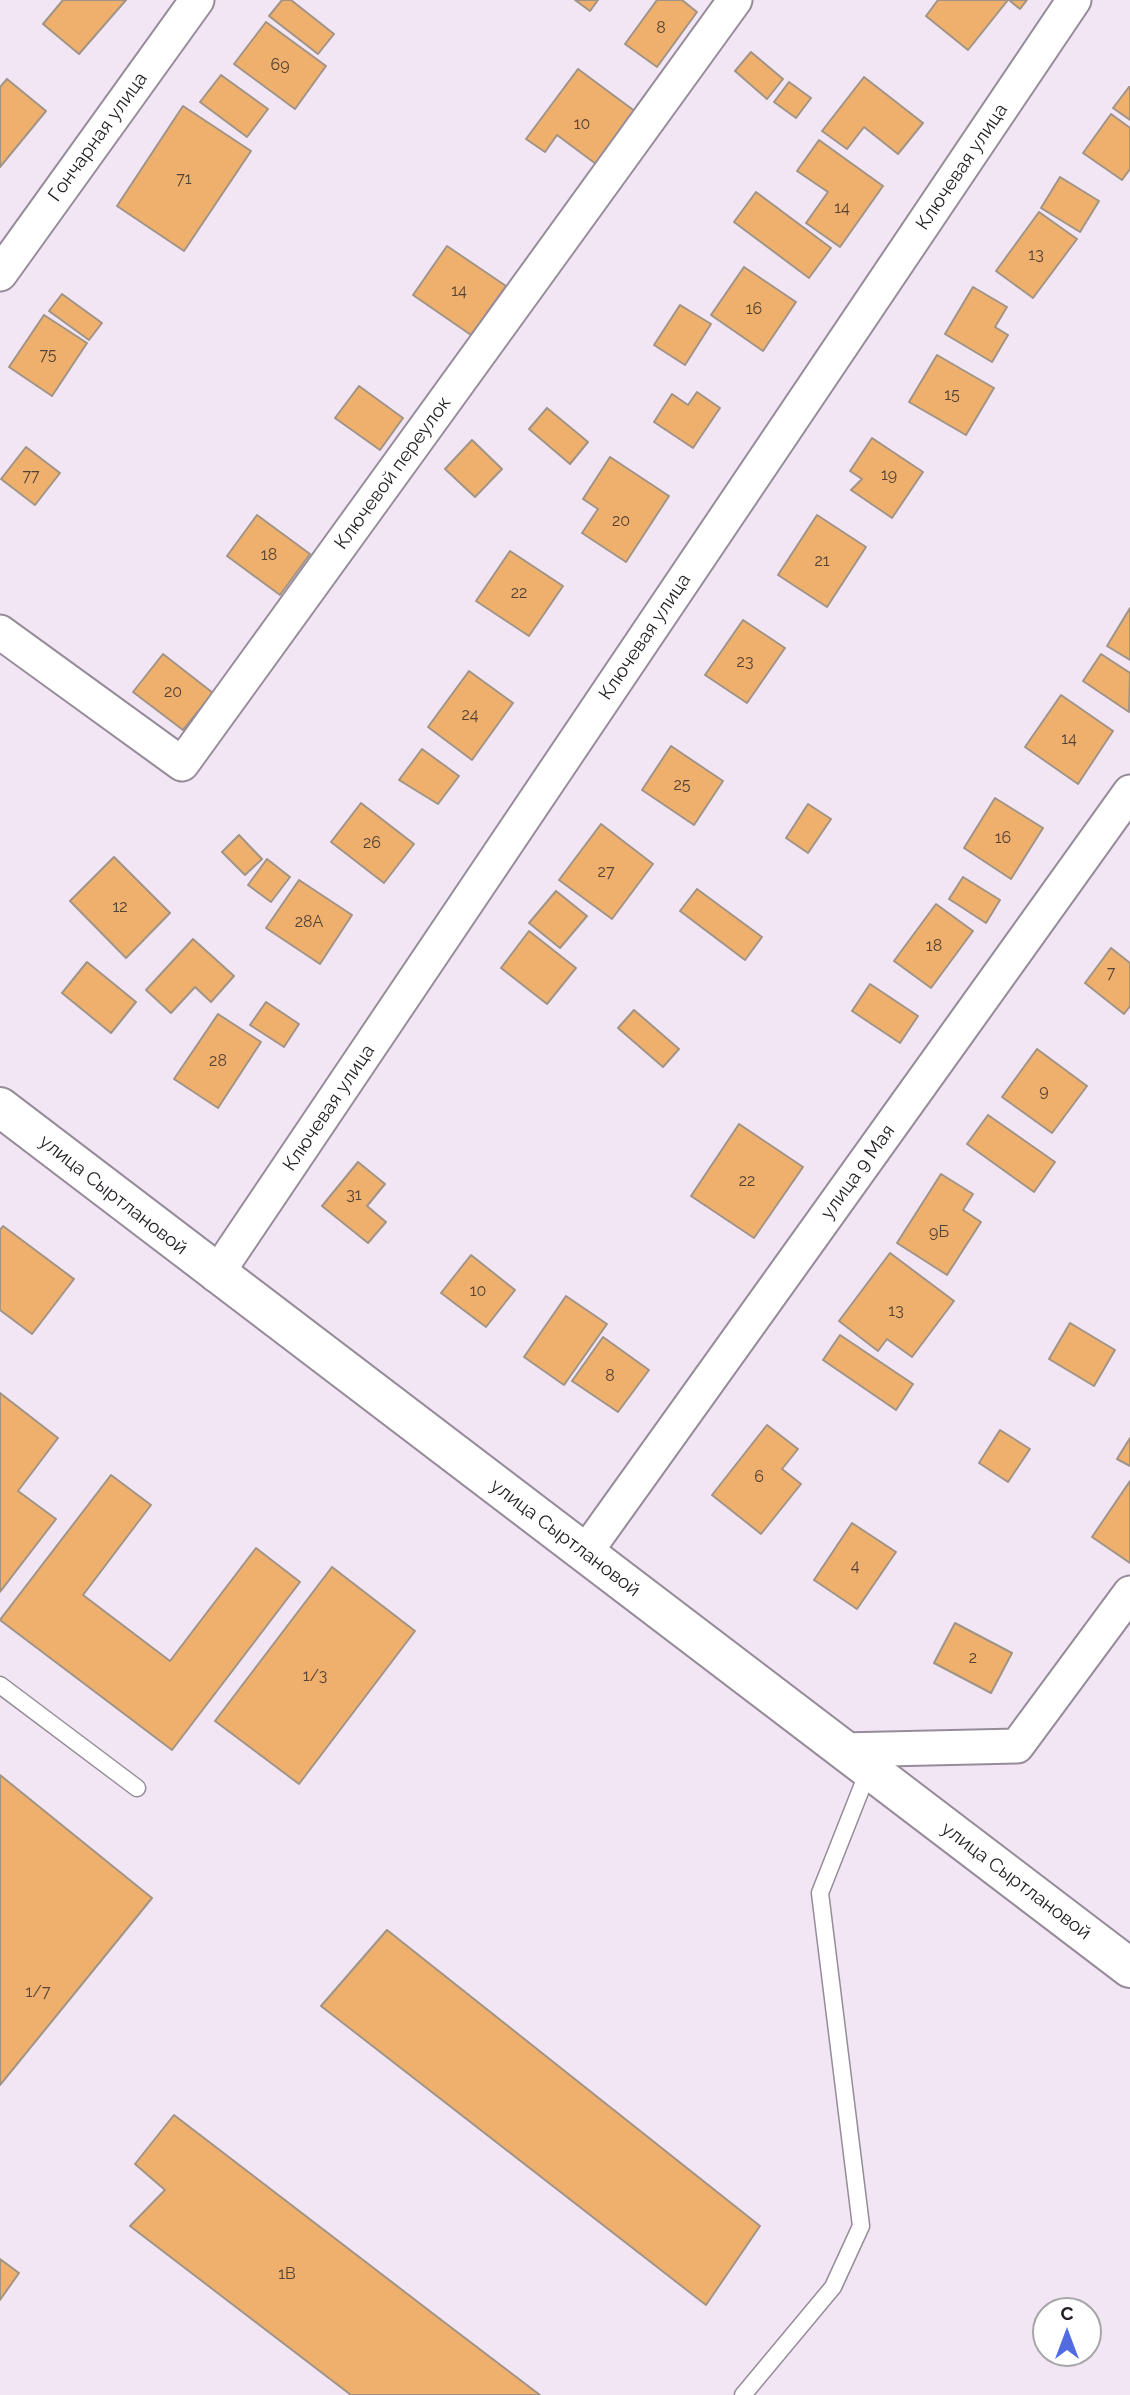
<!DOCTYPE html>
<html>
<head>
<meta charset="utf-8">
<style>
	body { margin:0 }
	#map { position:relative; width:1130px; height:2395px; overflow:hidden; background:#f2e6f5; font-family:Raleway,sans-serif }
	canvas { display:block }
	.north { position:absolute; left:1032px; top:2297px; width:70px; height:70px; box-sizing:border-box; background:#fff; border:2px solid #a6a5a7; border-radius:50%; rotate:0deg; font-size:19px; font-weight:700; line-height:28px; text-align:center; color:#211d22 }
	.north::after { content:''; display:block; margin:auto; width:24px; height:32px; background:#516be0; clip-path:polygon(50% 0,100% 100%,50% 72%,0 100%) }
</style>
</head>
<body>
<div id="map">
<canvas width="1130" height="2395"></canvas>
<div class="north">С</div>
</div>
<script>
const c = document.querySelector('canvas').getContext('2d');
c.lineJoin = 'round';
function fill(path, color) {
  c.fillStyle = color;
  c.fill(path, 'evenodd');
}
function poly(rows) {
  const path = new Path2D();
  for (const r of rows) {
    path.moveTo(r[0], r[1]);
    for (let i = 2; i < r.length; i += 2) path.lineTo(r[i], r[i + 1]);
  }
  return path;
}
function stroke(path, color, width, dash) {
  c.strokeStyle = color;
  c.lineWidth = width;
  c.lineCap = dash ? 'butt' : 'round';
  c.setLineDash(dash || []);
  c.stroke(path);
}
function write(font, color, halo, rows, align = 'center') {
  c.font = font + ' Raleway,sans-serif';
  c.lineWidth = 5;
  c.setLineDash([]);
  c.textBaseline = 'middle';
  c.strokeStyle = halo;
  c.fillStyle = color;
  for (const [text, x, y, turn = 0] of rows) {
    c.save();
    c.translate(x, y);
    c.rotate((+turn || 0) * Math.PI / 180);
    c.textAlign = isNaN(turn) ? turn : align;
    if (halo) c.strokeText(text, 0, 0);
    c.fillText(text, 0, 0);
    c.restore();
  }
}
const building = poly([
	[63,0,126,0,79,54,43,24,63,0],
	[282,0,291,0,334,34,318,54,269,16,282,0],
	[575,0,598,0,590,11,575,0],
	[657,0,682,0,697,12,657,67,625,44,657,0],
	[938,0,1008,0,968,50,926,16,938,0],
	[1009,0,1027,0,1020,9,1009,0],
	[266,22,326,66,295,109,234,64,266,22],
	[751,52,783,79,767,99,735,71,751,52],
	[578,69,636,112,596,164,557,135,545,152,526,139,578,69],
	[221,75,268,109,247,137,200,102,221,75],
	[864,77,923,123,898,154,864,127,847,149,822,131,864,77],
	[7,79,46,111,0,167,0,87,7,79],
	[789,82,811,98,796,118,774,102,789,82],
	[1129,87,1130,87,1130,120,1113,108,1129,87],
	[183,106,251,151,184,251,117,206,183,106],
	[1111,114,1130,128,1130,169,1122,180,1083,153,1111,114],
	[819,140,883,186,840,247,806,223,828,192,797,171,819,140],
	[1060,177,1099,201,1080,232,1041,208,1060,177],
	[756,192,831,248,809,278,734,222,756,192],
	[1039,212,1077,239,1033,298,996,271,1039,212],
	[447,246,506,286,471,335,413,295,447,246],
	[744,267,796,302,763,351,711,315,744,267],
	[973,287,1007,307,995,327,1008,335,992,362,945,334,973,287],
	[62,294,102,323,89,340,49,311,62,294],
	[680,305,711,324,685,365,654,345,680,305],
	[44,315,87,343,52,396,9,367,44,315],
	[937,355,994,388,966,435,909,402,937,355],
	[359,386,403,418,380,450,335,418,359,386],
	[697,392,720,408,693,448,654,422,672,394,688,405,697,392],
	[547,408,588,442,570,464,529,429,547,408],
	[872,438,923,472,892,518,851,490,862,479,850,471,872,438],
	[472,440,502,469,475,497,445,469,472,440],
	[26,447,60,473,35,505,1,479,26,447],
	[610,457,669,496,626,562,582,533,598,509,583,499,610,457],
	[257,515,310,554,280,595,227,556,257,515],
	[817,515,866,547,827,607,778,575,817,515],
	[510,551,563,586,529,636,476,601,510,551],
	[1130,608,1130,660,1107,646,1130,608],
	[743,620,785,648,747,703,705,675,743,620],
	[163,654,213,693,183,730,133,692,163,654],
	[1101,654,1130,673,1129,712,1083,681,1101,654],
	[469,671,513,703,472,760,428,727,469,671],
	[1061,695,1113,731,1078,784,1025,747,1061,695],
	[671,746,723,781,694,825,642,790,671,746],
	[422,749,459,776,438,804,399,780,422,749],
	[995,798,1043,828,1011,879,964,848,995,798],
	[361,803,414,844,384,883,331,842,361,803],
	[808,804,831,819,808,853,786,838,808,804],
	[601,824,653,864,612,919,559,880,601,824],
	[239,835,262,859,245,875,222,852,239,835],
	[114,857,170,913,126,958,70,901,114,857],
	[267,859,290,877,271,902,248,885,267,859],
	[963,877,1000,900,986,923,949,899,963,877],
	[299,880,352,915,320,964,266,928,299,880],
	[697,889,762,937,745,960,680,911,697,889],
	[556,891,587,916,560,948,529,923,556,891],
	[936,904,973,931,931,988,894,961,936,904],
	[529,931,576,968,547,1004,501,968,529,931],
	[193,939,234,976,211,1002,195,987,171,1013,146,990,193,939],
	[1111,948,1130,963,1130,1006,1124,1014,1085,983,1111,948],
	[87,962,136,1002,111,1033,62,993,87,962],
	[870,984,918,1016,900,1043,852,1011,870,984],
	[266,1002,299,1024,284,1047,250,1025,266,1002],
	[634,1010,679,1049,663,1067,618,1028,634,1010],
	[218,1014,261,1042,218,1108,174,1079,218,1014],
	[1037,1049,1087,1086,1052,1133,1002,1097,1037,1049],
	[988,1115,1055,1162,1034,1192,967,1144,988,1115],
	[739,1124,803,1167,754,1238,691,1196,739,1124],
	[358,1162,385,1184,367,1206,386,1222,368,1243,322,1206,358,1162],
	[941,1174,973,1194,963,1210,981,1222,947,1275,897,1243,941,1174],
	[3,1226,74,1279,32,1334,0,1310,0,1230,3,1226],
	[890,1253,954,1301,912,1357,887,1339,878,1351,839,1321,890,1253],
	[471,1255,515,1290,486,1327,441,1293,471,1255],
	[566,1296,607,1324,564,1385,524,1357,566,1296],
	[1070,1323,1115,1350,1094,1386,1049,1359,1070,1323],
	[840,1335,913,1384,896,1410,823,1360,840,1335],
	[603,1337,649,1370,618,1412,572,1381,603,1337],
	[0,1393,58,1438,18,1491,56,1519,0,1592,0,1393],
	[767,1425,798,1449,782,1469,801,1484,761,1534,712,1495,767,1425],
	[1000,1430,1030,1449,1008,1482,979,1463,1000,1430],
	[1130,1438,1130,1466,1117,1459,1130,1438],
	[111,1475,151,1505,83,1595,170,1661,256,1548,300,1582,172,1750,0,1620,111,1475],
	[1130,1481,1130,1563,1092,1537,1130,1481],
	[852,1523,896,1552,857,1609,814,1580,852,1523],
	[332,1567,415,1631,299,1784,215,1721,332,1567],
	[955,1623,1012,1653,991,1693,934,1663,955,1623],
	[0,1775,152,1898,0,2085,0,1775],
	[387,1930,760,2226,706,2305,321,2006,387,1930],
	[174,2115,444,2322,540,2395,351,2395,130,2226,165,2190,135,2164,174,2115],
	[0,2259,19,2273,0,2300,0,2259]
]);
fill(building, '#f0b06d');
stroke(building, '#a09487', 2);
const service = poly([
	[0,1685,137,1788],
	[743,2395,833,2287,861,2226,820,1893,869,1769]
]);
const minor = poly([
	[0,274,197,0],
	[0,632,182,764,735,0],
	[216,1275,1074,0],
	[585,1553,1130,792],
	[842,1750,1017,1746,1130,1593]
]);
const tertiary = poly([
	[0,1107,1130,1968]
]);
stroke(service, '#968c99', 19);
stroke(minor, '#968c99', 37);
stroke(tertiary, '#968c99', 42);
stroke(service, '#fff', 16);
stroke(minor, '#fff', 33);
stroke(tertiary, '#fff', 38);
write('16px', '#554235', null, [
	["8",661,28],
	["69",280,65],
	["10",582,124],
	["71",184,179],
	["14",842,208],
	["13",1036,255],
	["14",459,291],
	["16",754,309],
	["75",48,355],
	["15",952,395],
	["19",889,475],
	["77",31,476],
	["20",621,521],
	["18",269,555],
	["21",822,561],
	["22",519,593],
	["23",745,662],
	["20",173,692],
	["24",470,715],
	["14",1069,739],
	["25",682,785],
	["16",1003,838],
	["26",372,843],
	["27",606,872],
	["12",120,907],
	["28А",309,922],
	["18",934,946],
	["7",1111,973],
	["28",218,1061],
	["9",1044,1091],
	["22",747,1181],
	["31",354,1195],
	["9Б",939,1232],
	["10",478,1291],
	["13",896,1311],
	["8",610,1376],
	["6",759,1477],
	["4",855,1566],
	["2",973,1658],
	["1/3",315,1676],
	["1/7",38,1992],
	["1В",287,2274]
]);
write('19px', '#211d22', '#fff', [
	["Гончарная улица",98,137,-54],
	["Ключевая улица",962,167,-56],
	["Ключевой переулок",393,473,-54],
	["Ключевая улица",645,637,-56],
	["Ключевая улица",329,1108,-56],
	["улица 9 Мая",858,1172,-54],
	["улица Сыртлановой",113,1195,38],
	["улица Сыртлановой",565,1538,37],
	["улица Сыртлановой",1016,1881,37]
]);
</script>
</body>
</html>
